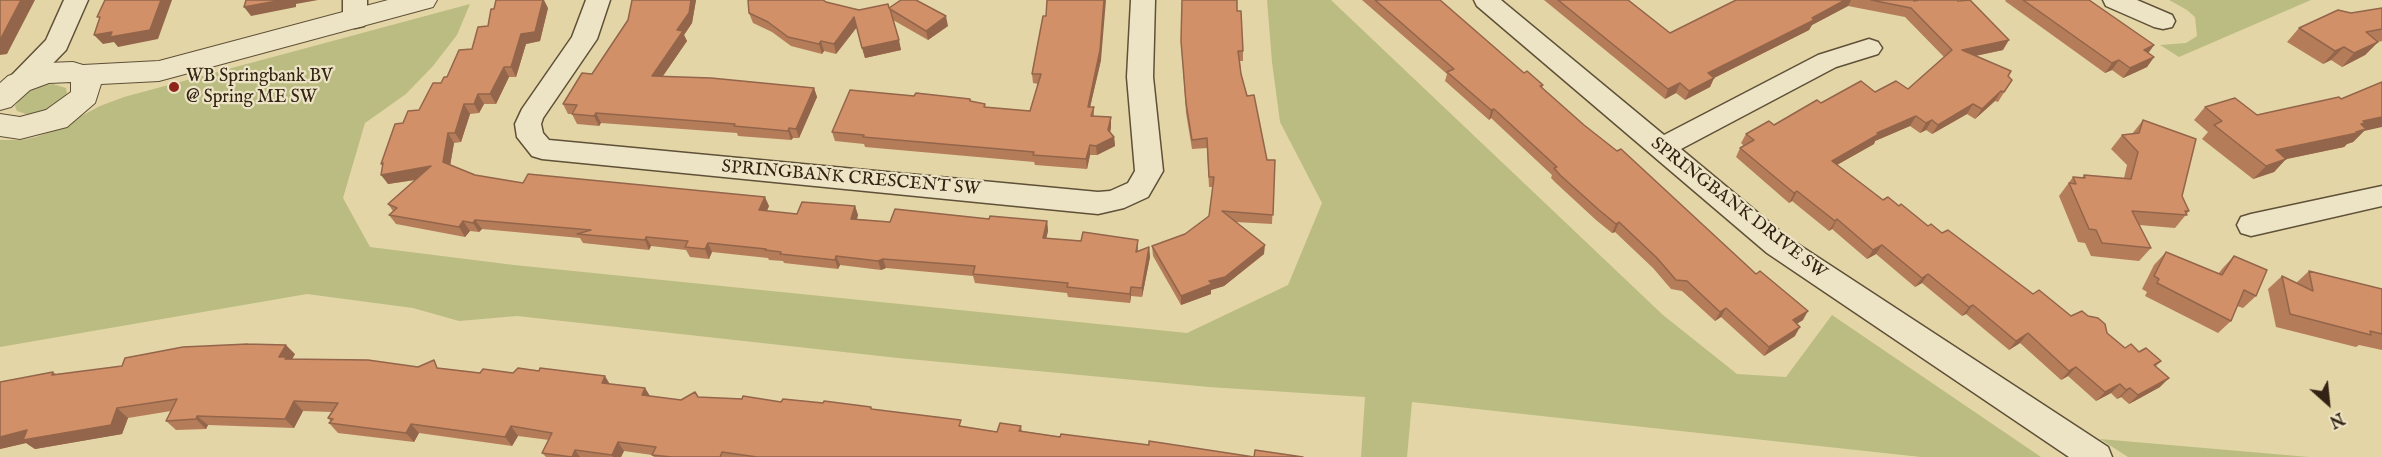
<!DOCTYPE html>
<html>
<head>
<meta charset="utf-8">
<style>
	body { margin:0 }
	#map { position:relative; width:2382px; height:457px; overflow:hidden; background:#e4d5a6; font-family:"IM FELL English",serif }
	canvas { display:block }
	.north { position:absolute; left:2298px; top:373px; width:60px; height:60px; -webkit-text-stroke:4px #ede4c5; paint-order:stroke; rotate:153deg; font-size:16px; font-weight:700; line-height:24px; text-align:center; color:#332314 }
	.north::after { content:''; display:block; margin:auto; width:21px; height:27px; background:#332314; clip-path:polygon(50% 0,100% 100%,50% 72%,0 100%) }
</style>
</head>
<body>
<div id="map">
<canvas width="2382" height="457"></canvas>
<div class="north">N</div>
</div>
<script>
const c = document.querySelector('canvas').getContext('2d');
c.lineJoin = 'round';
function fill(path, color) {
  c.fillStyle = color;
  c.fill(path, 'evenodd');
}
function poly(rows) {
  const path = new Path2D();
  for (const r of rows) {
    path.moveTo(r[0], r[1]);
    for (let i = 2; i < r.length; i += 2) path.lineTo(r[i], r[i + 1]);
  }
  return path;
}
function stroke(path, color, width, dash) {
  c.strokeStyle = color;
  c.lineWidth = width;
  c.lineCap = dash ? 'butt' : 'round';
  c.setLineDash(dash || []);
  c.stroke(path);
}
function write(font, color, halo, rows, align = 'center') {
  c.font = font + ' "IM FELL English",serif';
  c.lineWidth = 4.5;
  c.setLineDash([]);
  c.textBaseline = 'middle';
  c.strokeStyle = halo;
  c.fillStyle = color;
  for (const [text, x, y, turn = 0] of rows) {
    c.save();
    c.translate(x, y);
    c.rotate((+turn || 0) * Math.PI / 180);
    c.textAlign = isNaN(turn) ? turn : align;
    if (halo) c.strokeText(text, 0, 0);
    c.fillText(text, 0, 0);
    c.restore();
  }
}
fill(poly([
	[1267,0,1331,0,1663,315,1737,374,1786,377,1832,315,2041,457,1921,457,1412,402,1407,457,1361,457,1365,397,1209,387,898,358,517,316,459,321,413,308,307,294,0,347,0,140,22,140,36,137,53,131,100,106,124,97,470,4,457,35,433,66,406,94,365,123,343,198,370,247,514,265,1187,333,1288,285,1322,203,1280,122,1272,62],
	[2169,0,2311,0,2179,57,2160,45,2186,43,2197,36,2195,17,2187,10],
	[53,84,66,88,67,93,64,99,48,110,29,115,17,111,15,106,24,94,43,85],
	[2100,439,2309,457,2128,457]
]), '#babc82');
const minor = poly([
	[64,0,88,0,66,50,25,92,16,95,7,92,3,86,7,80,46,40,64,0],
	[343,0,367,0,367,20,364,26,355,28,346,26,343,20,343,0],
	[586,0,610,0,597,39,543,118,541,124,543,133,549,140,1098,192,1110,191,1128,183,1135,171,1127,77,1131,0,1155,0,1153,77,1163,171,1148,197,1124,208,1098,214,542,159,532,156,517,137,515,124,522,109,572,37,586,0],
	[1474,0,1501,0,1664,135,1818,55,1869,39,1878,42,1882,48,1878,54,1836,67,1681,149,1787,237,2108,447,2112,457,2069,457,1767,253,1477,6,1474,0],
	[2103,0,2137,0,2172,15,2175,21,2172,27,2163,29,2154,27,2106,6,2103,0],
	[2382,186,2382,206,2251,236,2241,233,2237,225,2241,217,2251,214,2382,186]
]);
const tertiary = poly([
	[388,0,437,0,433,7,159,81,101,84,95,103,67,127,20,139,0,136,0,114,20,117,46,110,71,92,71,82,49,83,30,90,11,107,0,110,0,83,8,76,36,66,47,63,73,62,83,65,159,61,388,0]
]);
stroke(minor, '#5f5038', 3);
stroke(tertiary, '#5f5038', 2);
fill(minor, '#ede4c5');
fill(tertiary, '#ede4c5');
fill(poly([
	[632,0,696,0,692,23,684,35,687,41,663,76,814,88,817,97,799,138,793,138,791,140,738,136,737,133,601,123,599,126,577,124,572,114,568,114,563,104,592,74,628,20],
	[1182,0,1237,11,1243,51,1243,61,1240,61,1241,74,1267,160,1275,160,1272,224,1235,222,1264,254,1224,286,1211,290,1211,294,1181,305,1153,256,1152,246,1185,234,1209,216,1213,187,1209,187,1207,148,1192,149,1186,113,1182,50],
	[1362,0,1440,0,1524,73,1543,85,1542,88,1803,320,1796,324,1795,336,1764,356,1721,317,1715,321,1682,291,1671,289,1653,268,1615,232,1612,233,1596,220,1557,184,1551,178,1552,175,1491,118,1489,120,1445,81,1447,74],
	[1544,0,1628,0,1670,33,1736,0,1914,0,1914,1,2003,50,1975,56,2008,76,2012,80,1998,102,1995,101,1975,119,1967,114,1932,134,1926,130,1920,133,1910,126,1875,141,1874,144,1837,165,1883,200,1899,206,1928,226,1942,233,2033,294,2071,316,2107,333,2125,348,2139,352,2161,361,2156,366,2160,387,2129,404,2121,397,2117,399,2111,393,2096,401,2068,376,2061,380,2020,343,2009,350,1966,314,1962,316,1922,283,1915,287,1876,254,1867,259,1832,229,1829,231,1792,201,1789,203,1736,157,1740,148,1744,146,1741,143,1746,134,1774,125,1821,103,1875,92,1908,89,1944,57,1905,17,1848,6,1812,25,1809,30,1714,78,1710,87,1685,100,1676,93,1665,99],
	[2006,0,2089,0,2154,45,2148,53,2154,57,2147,67,2123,78,2112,70,2105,73,2005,1],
	[826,2,859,10,889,8,948,26,928,40,893,20,901,50,865,58,857,27,836,54,824,51,822,54,791,46,772,32,753,23,749,13],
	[548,8,540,41,526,44,516,77,509,77,496,104,484,104,479,113,470,114,461,142,454,143,450,165,475,175,523,183,769,206,767,211,797,214,855,206,858,215,857,219,890,222,989,219,1047,221,1048,231,1046,238,1081,241,1138,240,1138,251,1149,247,1150,257,1142,297,1131,296,1130,303,1068,297,1067,293,975,283,973,276,886,268,881,270,840,265,838,269,784,263,783,261,769,260,768,258,712,252,709,259,690,257,686,250,651,246,649,250,583,243,580,238,482,229,479,232,470,231,465,237,396,224,389,215,393,211,388,204,416,180,388,184,383,167,381,164,403,123,419,110,472,49,488,26],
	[2382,8,2382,41,2378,42,2365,55,2342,67,2331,60,2323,64,2287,42,2299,28,2351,13],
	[1101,60,1090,107,1094,107,1094,116,1111,117,1111,127,1110,132,1114,137,1115,146,1097,155,1090,155,1087,169,1035,165,1034,162,865,147,864,144,835,141,832,132,914,96,970,99,971,101,986,107,1030,111,1038,84,1033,83,1032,74],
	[2341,99,2364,131,2353,142,2347,144,2344,147,2286,159,2274,172,2253,179,2202,139,2208,132,2194,120,2205,107,2257,115],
	[2143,120,2189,211,2175,228,2139,225,2151,248,2139,261,2091,256,2085,243,2078,242,2059,196,2073,177,2082,178,2084,175,2124,178,2127,165,2111,149,2122,135,2132,134],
	[2166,252,2218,274,2222,269,2234,256,2256,296,2243,308,2237,306,2231,321,2218,333,2145,296,2147,292,2142,289,2154,265],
	[2309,271,2382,289,2382,350,2359,345,2356,347,2276,327,2268,289,2282,276,2296,283],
	[295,354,292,359,440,368,480,373,610,384,645,388,650,396,681,400,698,397,781,402,872,410,962,426,997,432,1021,426,1022,431,1060,437,1254,457,1303,457,654,457,652,455,624,451,621,457,546,457,542,453,549,440,518,436,512,446,419,433,414,442,338,433,329,423,331,422,328,418,332,412,303,411,294,428,208,425,206,429,176,430,166,421,171,411,128,418,122,434,35,449,26,443,0,449,0,382,53,372,56,374]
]), '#b57c5a');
fill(poly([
	[21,0,35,0,7,54,0,55,0,40],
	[161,0,172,0,158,39,118,47,114,42,103,44,94,35],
	[282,0,318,0,296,4,296,7,251,16,244,7],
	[543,0,544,0,548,8,540,41,526,44,516,77,511,67,521,34],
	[691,0,696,0,692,23,684,35,687,41,656,86,652,76,677,30],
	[1104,0,1106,0,1101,60,1088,116,1088,107],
	[1845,0,1851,0,1848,6,1812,25,1809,30,1704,83,1708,73],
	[946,16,948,26,928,40,926,31],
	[854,17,857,27,836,54,834,44],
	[899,40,901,50,865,58,862,48],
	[2009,40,2003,50,1956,60,1962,50],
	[821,41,824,51,822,54,819,44],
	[2378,42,2365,55,2342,67,2354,53],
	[2154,45,2147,55,2144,50],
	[2344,47,2331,60,2323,64,2335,51],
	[2154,57,2147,67,2123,78,2130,68],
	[2119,60,2112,70,2105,73,2112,63],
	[504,67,509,77,496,104,490,94],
	[1714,78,1710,87,1685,100,1689,91],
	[1680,83,1676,93,1665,99,1668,89],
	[814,88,817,97,799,138,796,129],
	[2001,91,1995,101,1975,119,1982,109],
	[478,94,484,104,479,113,474,104],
	[464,104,470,114,461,142,455,133],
	[1973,104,1967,114,1932,134,1938,125],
	[1494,109,1491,118,1489,120,1491,110],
	[596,113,601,123,599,126,594,116],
	[1916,116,1910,126,1875,141,1874,144,1826,171,1832,161,1877,133],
	[1111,117,1111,127,1109,139,1108,130],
	[2382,117,2382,127,2364,131,2353,142,2347,144,2344,147,2263,164,2276,150,2363,121],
	[1932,120,1926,130,1920,133,1926,123],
	[789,128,793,138,791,140,788,131],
	[448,133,454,143,449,172,443,162],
	[1114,137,1115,146,1097,155,1096,146],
	[1090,145,1090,155,1087,169,1086,159],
	[2286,159,2274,172,2253,179,2266,166],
	[431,166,438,176,388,184,381,175],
	[1797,191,1792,201,1789,203,1794,193],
	[765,197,769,206,763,219,759,210],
	[855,206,858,215,854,228,851,219],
	[1837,219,1832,229,1829,231,1835,221],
	[475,220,482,229,479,232,473,223],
	[463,221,470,231,465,237,459,227],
	[1047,221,1048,231,1044,248,1043,238],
	[1619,222,1615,232,1612,233,1616,224],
	[646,237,651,246,649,250,645,240],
	[708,243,712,252,709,259,705,249],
	[1265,245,1264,254,1224,286,1211,290,1211,294,1181,305,1181,296,1209,281],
	[1882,245,1876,254,1867,259,1873,250],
	[1149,247,1150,257,1142,297,1142,288],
	[836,256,840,265,838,269,835,260],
	[883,259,886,268,881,270,878,261],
	[1928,274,1922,283,1915,287,1922,278],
	[1131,287,1131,296,1130,303,1130,294],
	[1973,305,1966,314,1962,316,1969,307],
	[1726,308,1721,317,1715,321,1720,312],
	[1808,311,1803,320,1787,330,1793,320],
	[1800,327,1795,336,1764,356,1769,347],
	[2028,333,2020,343,2009,350,2016,341],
	[286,345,295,354,291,361,279,357],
	[2076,367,2068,376,2061,380,2069,371],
	[605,376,611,386,602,383],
	[2169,378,2160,387,2129,404,2138,395],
	[2120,384,2111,393,2096,401,2105,392],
	[645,388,651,398,642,395],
	[2130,388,2121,397,2117,399,2126,390],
	[294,401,303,411,294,428,285,419],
	[117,408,128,418,122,434,35,449,26,443,0,449,0,437],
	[197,416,208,425,206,429,196,419],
	[411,424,419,433,414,442,406,433],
	[511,426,518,436,512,446,505,437],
	[618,442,624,451,621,457,613,457,612,455],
	[575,450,580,457,572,457]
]), '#93654a');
const building = poly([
	[0,0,21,0,0,40,0,0],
	[105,0,161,0,150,30,110,37,112,32,94,35,100,17,97,17,105,0],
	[246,0,282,0,244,7,246,0],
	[496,0,543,0,535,32,521,34,511,67,504,67,490,94,478,94,474,104,464,104,455,133,448,133,443,162,475,175,523,183,528,174,765,197,759,210,797,214,802,202,855,206,851,219,890,222,895,209,989,219,990,216,1047,221,1043,238,1081,241,1083,232,1138,240,1136,252,1149,247,1142,288,1131,287,1130,294,1067,287,1068,283,973,274,975,266,883,259,878,261,836,256,835,260,780,254,781,252,765,250,766,249,708,243,705,249,685,247,688,241,646,237,645,240,577,234,591,230,475,220,473,223,463,221,459,227,389,215,397,208,388,204,431,166,381,175,383,163,381,164,395,124,403,123,408,111,419,110,433,83,441,83,444,77,447,77,459,50,472,49,478,27,488,26,491,9,494,9,496,0],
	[632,0,691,0,689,13,677,30,683,31,652,76,711,78,814,88,796,129,789,128,788,131,734,126,735,124,596,113,594,116,572,114,577,105,563,104,582,73,592,74,628,20,632,0],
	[748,0,823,0,826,2,859,10,888,4,889,8,901,0,916,0,946,16,926,31,890,9,899,40,862,48,854,17,834,44,821,41,819,44,788,37,768,22,749,13,748,0],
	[1047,0,1104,0,1100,50,1088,107,1094,107,1091,116,1111,117,1108,130,1114,137,1096,146,1090,145,1086,159,1033,155,1034,152,863,137,864,135,832,132,850,90,914,96,916,93,970,99,970,101,985,104,984,107,1030,111,1041,74,1032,74,1043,16,1046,16,1047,0],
	[1182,0,1237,0,1237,11,1241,11,1243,51,1238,51,1241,74,1247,96,1254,95,1267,160,1275,160,1273,215,1222,211,1265,245,1225,277,1209,281,1212,284,1181,296,1152,246,1185,234,1209,216,1214,177,1209,177,1207,138,1192,140,1186,103,1181,41,1182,0],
	[1375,0,1440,0,1524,73,1527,71,1543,85,1540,86,1584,125,1617,151,1621,149,1756,274,1760,271,1808,311,1793,320,1800,327,1769,347,1726,308,1720,312,1687,281,1676,280,1657,258,1619,222,1616,224,1599,210,1560,175,1554,168,1557,167,1494,109,1491,110,1447,72,1454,69,1375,0],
	[1558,0,1628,0,1670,33,1736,0,1845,0,1812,18,1814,20,1708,73,1714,78,1689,91,1680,83,1668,89,1558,0],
	[1871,0,1914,0,1914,1,1919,0,1957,0,1958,1,1970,0,2009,40,1962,50,2011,71,2008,76,2012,80,2004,92,2001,91,1982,109,1973,104,1938,125,1932,120,1926,123,1916,116,1877,133,1879,134,1832,161,1883,200,1888,197,1899,206,1901,204,1928,226,1931,224,1942,233,1948,230,2033,294,2039,290,2071,316,2082,311,2088,316,2098,318,2105,324,2107,333,2125,348,2131,344,2139,352,2146,348,2161,361,2154,365,2169,378,2138,395,2130,388,2126,390,2120,384,2105,392,2076,367,2069,371,2028,333,2016,341,1973,305,1969,307,1928,274,1922,278,1882,245,1873,250,1837,219,1835,221,1797,191,1794,193,1740,148,1754,140,1746,134,1769,121,1774,125,1817,100,1821,103,1861,81,1875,92,1896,81,1908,89,1952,50,1911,8,1871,0],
	[2023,0,2089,0,2154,45,2144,50,2154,57,2130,68,2119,60,2112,63,2023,0],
	[2382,8,2382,29,2366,32,2378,42,2354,53,2344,47,2335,51,2299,28,2338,10,2351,13,2382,8],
	[2382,82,2382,117,2363,121,2365,123,2361,124,2366,129,2356,132,2357,133,2276,150,2286,159,2266,166,2214,125,2222,121,2205,107,2235,98,2257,115,2339,97,2341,99,2382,82],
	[2143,120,2196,139,2182,196,2189,211,2185,211,2187,215,2132,211,2151,248,2102,243,2096,230,2089,229,2069,183,2076,184,2073,177,2085,178,2084,175,2131,179,2138,152,2122,135,2139,133,2143,120],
	[2166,252,2222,275,2234,256,2267,270,2256,296,2244,290,2231,321,2157,283,2159,279,2154,276,2166,252],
	[2309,271,2382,289,2382,334,2370,331,2371,335,2290,314,2282,276,2313,291,2309,271],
	[248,344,286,345,279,357,287,357,285,359,368,360,418,367,434,360,437,368,480,373,483,369,513,373,518,368,539,371,540,368,605,376,602,383,645,388,642,395,681,400,695,392,698,397,742,399,743,396,781,402,783,399,823,403,824,401,871,407,871,409,961,420,959,426,997,432,1000,423,1021,426,1019,431,1060,437,1061,434,1149,445,1149,441,1254,457,1255,450,1303,457,757,457,722,452,720,457,672,457,652,455,656,447,618,442,612,455,575,450,572,457,542,453,552,433,511,426,505,437,411,424,406,433,329,423,333,419,328,418,338,403,294,401,285,419,197,416,196,419,166,421,177,399,117,408,111,425,23,440,27,430,0,437,0,382,53,372,52,375,122,366,125,358,183,347,248,344]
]);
fill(building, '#d29069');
stroke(building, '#93654a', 1.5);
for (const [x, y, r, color] of [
	[174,87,6,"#8f2418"]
]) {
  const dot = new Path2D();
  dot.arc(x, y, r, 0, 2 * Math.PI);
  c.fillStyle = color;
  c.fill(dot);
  stroke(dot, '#ede4c5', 2);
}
write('18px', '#332314', '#ede4c5', [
	["WB Springbank BV",186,77],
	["@ Spring ME SW",186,98]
], 'left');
write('18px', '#332314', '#ede4c5', [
	["SPRINGBANK CRESCENT SW",851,179,5],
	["SPRINGBANK DRIVE SW",1738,209,38]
]);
</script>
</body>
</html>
